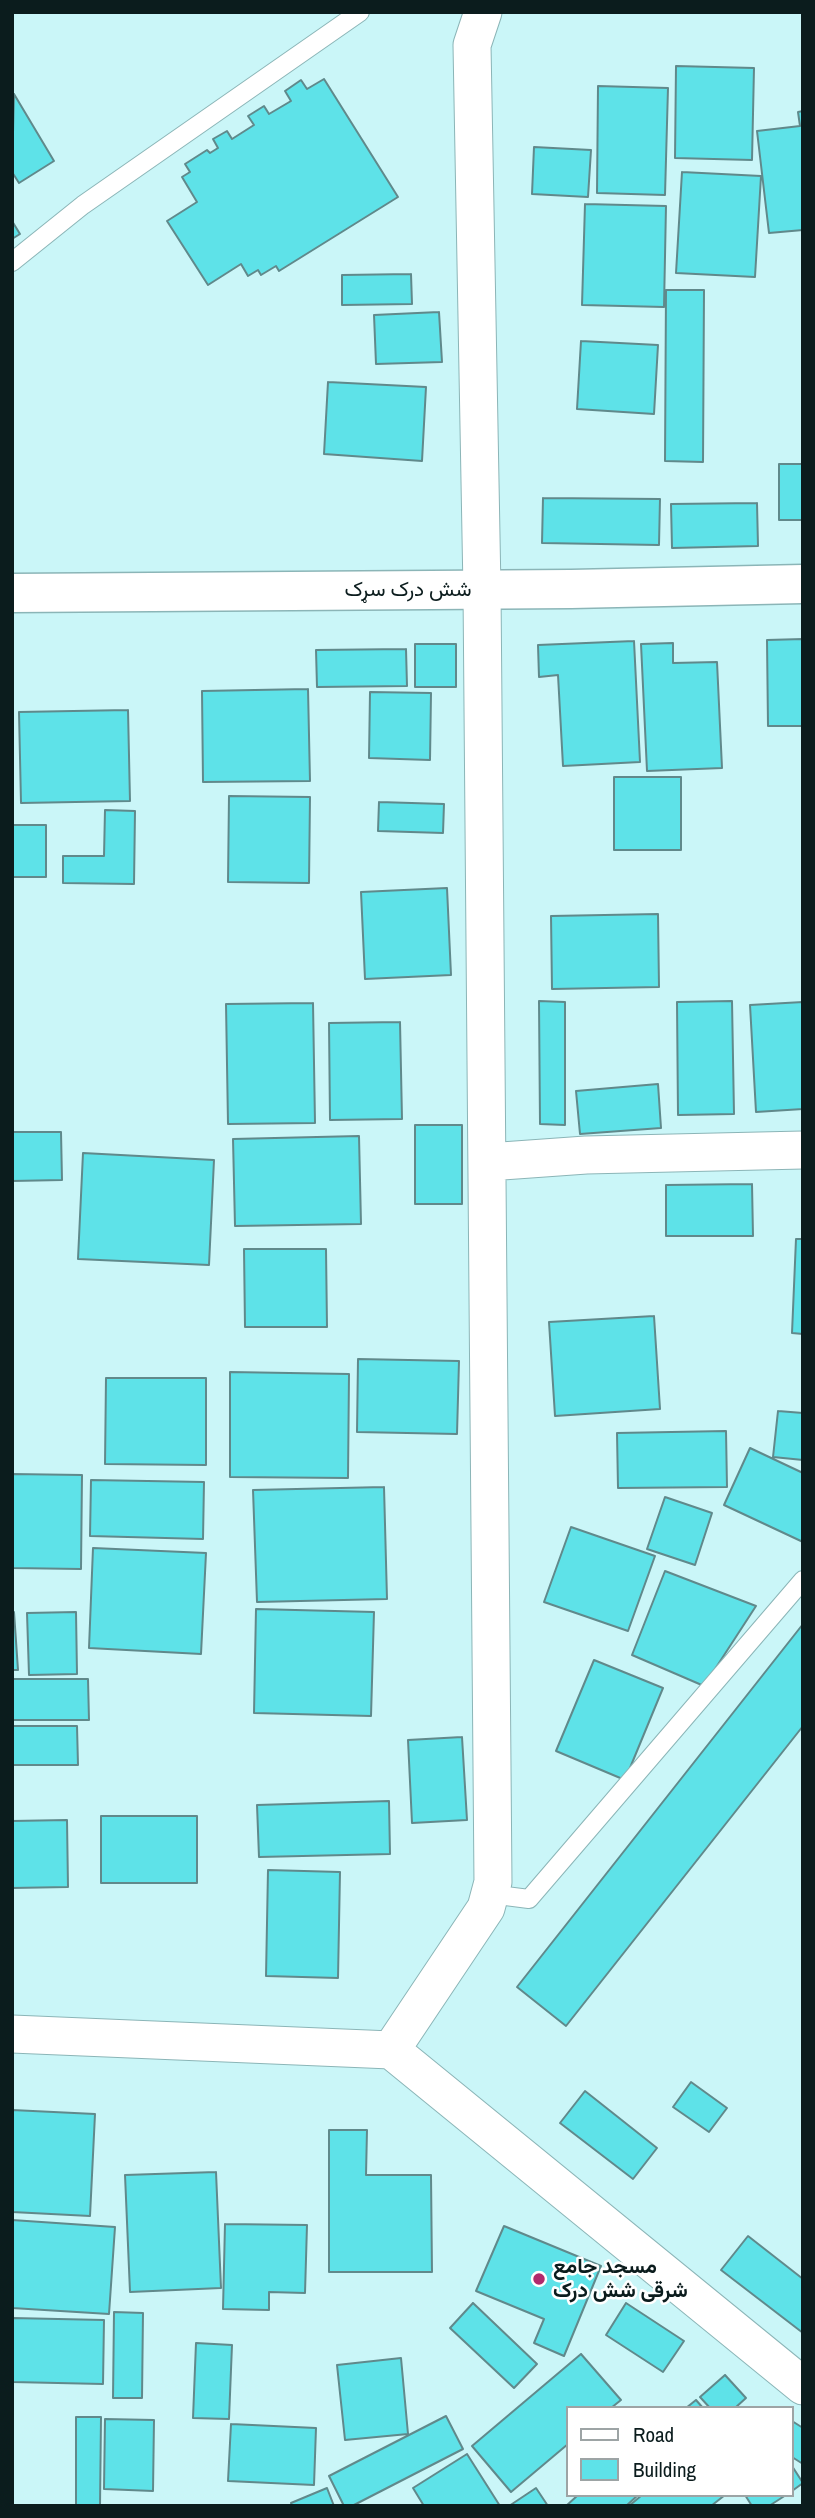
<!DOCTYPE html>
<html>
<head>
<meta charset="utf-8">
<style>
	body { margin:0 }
	#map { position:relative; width:815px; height:2518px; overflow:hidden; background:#caf6f8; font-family:"Archivo Narrow",sans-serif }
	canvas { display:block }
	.frame { position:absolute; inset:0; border:14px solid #0b1c1d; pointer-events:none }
	.legend { position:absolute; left:566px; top:2406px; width:228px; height:91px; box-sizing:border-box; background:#fff; border:2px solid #9da4a5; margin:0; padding:9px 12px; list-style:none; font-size:21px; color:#0b1c1d }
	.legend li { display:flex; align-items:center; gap:14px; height:35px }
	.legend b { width:35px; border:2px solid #9da4a5 }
</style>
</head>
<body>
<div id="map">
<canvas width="815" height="2518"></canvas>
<div class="frame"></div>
<ul class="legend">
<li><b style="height:9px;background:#fff"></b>Road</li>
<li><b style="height:19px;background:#5ee2e8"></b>Building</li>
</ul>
</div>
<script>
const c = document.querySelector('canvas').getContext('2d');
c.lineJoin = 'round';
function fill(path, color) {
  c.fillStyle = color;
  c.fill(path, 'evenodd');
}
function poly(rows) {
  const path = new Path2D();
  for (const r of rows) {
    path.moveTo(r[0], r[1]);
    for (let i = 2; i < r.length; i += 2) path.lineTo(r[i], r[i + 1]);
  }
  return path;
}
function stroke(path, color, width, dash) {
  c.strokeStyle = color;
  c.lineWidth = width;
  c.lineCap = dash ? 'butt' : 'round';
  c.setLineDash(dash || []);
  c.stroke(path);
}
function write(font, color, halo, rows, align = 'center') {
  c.font = font + ' "Archivo Narrow",Vazirmatn,sans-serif';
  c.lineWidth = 5;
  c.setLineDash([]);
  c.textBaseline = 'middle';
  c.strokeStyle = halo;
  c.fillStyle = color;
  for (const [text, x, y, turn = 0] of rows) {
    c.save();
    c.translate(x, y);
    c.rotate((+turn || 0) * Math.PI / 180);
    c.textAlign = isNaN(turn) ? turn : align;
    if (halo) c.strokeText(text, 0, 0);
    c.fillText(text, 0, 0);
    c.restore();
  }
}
const building = poly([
	[676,66,754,68,752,160,675,158,676,66],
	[324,79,398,197,279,271,276,266,261,275,258,270,248,276,241,264,208,285,167,221,197,202,182,177,190,172,185,164,207,150,210,153,218,148,213,139,227,131,232,139,254,125,248,116,264,106,269,114,291,101,285,91,301,80,307,89,324,79],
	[598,86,668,88,665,195,597,193,598,86],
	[14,94,54,161,19,183,12,172,14,94],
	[803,111,803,230,769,233,757,131,800,126,798,112,803,111],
	[534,147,591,150,588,197,532,194,534,147],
	[682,172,761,176,755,277,676,273,682,172],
	[585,204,666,206,664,307,582,305,585,204],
	[12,221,20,234,12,239,12,221],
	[411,274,412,304,342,305,342,275,411,274],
	[666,290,704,290,703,462,665,461,666,290],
	[439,312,442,362,376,364,374,315,439,312],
	[581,341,658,345,654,414,577,409,581,341],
	[328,382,426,387,422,461,324,454,328,382],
	[779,464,803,464,803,520,779,520,779,464],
	[543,498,660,499,659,545,542,543,543,498],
	[757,503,758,546,672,548,671,504,757,503],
	[803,639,803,726,768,726,767,640,803,639],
	[634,641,640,762,563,766,558,675,539,677,538,645,634,641],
	[673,643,673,663,717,662,722,768,647,771,641,644,673,643],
	[415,644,456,644,456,687,415,687,415,644],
	[406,649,407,686,317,687,316,650,406,649],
	[308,689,310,781,203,782,202,691,308,689],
	[370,692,431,693,430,760,369,758,370,692],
	[128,710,130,801,21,803,19,712,128,710],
	[614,777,681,777,681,850,614,850,614,777],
	[229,796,310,797,309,883,228,882,229,796],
	[379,802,444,804,443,833,378,831,379,802],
	[105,810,135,811,134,884,63,883,63,856,104,856,105,810],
	[12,825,46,825,46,877,12,877,12,825],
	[447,888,451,975,365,979,361,892,447,888],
	[658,914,659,987,552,989,551,916,658,914],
	[539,1001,565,1002,565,1125,540,1124,539,1001],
	[732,1001,734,1114,678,1115,677,1002,732,1001],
	[803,1002,803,1109,756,1112,750,1005,803,1002],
	[313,1003,315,1123,228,1124,226,1004,313,1003],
	[400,1022,402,1119,330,1120,329,1023,400,1022],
	[658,1084,661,1128,580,1134,576,1091,658,1084],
	[415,1125,462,1125,462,1204,415,1204,415,1125],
	[12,1132,61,1132,62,1180,12,1181,12,1132],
	[359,1136,361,1224,235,1226,233,1139,359,1136],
	[83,1153,214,1160,209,1265,78,1259,83,1153],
	[752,1184,753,1236,666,1236,666,1185,752,1184],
	[796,1239,803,1239,803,1334,792,1333,796,1239],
	[244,1249,326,1249,327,1327,245,1327,244,1249],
	[654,1316,660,1409,555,1416,549,1322,654,1316],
	[358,1359,459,1361,457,1434,357,1432,358,1359],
	[230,1372,349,1374,348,1478,230,1477,230,1372],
	[106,1378,206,1378,206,1465,105,1464,106,1378],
	[778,1411,803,1413,803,1460,773,1457,778,1411],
	[726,1431,727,1487,618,1488,617,1433,726,1431],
	[750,1448,803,1473,803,1542,724,1505,750,1448],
	[12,1474,82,1475,81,1569,12,1568,12,1474],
	[91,1480,204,1482,203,1539,90,1536,91,1480],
	[384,1487,387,1599,257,1602,253,1490,384,1487],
	[665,1497,712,1513,695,1565,647,1549,665,1497],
	[571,1527,655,1556,628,1631,544,1602,571,1527],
	[93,1548,206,1553,201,1654,89,1648,93,1548],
	[665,1571,756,1606,704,1686,632,1655,665,1571],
	[256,1609,374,1612,371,1716,254,1713,256,1609],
	[12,1612,14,1612,18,1670,12,1670,12,1612],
	[76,1612,77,1674,29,1675,27,1613,76,1612],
	[803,1624,803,1726,566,2026,517,1987,803,1624],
	[594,1660,663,1688,625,1780,556,1751,594,1660],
	[12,1679,88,1679,89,1720,12,1720,12,1679],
	[12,1726,77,1726,78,1765,12,1765,12,1726],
	[462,1737,467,1820,412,1823,408,1740,462,1737],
	[389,1801,390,1854,259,1857,257,1805,389,1801],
	[101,1816,197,1816,197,1883,101,1883,101,1816],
	[67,1820,68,1887,12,1888,12,1821,67,1820],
	[268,1870,340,1872,338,1978,266,1976,268,1870],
	[691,2082,727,2108,709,2132,673,2107,691,2082],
	[585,2091,657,2148,633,2179,560,2123,585,2091],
	[12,2110,95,2114,90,2216,12,2212,12,2110],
	[329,2130,367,2130,366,2175,431,2175,432,2272,329,2272,329,2130],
	[216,2172,221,2288,130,2292,125,2175,216,2172],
	[12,2220,115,2227,109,2314,12,2308,12,2220],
	[225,2224,307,2225,305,2293,269,2292,269,2310,223,2309,225,2224],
	[504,2226,601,2266,564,2356,534,2343,544,2319,476,2291,504,2226],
	[748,2236,803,2279,803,2333,721,2270,748,2236],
	[473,2303,537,2364,514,2388,450,2328,473,2303],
	[626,2303,684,2341,663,2372,606,2335,626,2303],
	[114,2312,143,2313,142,2398,113,2398,114,2312],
	[12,2318,104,2320,103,2384,12,2382,12,2318],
	[196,2343,232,2345,229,2419,193,2418,196,2343],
	[581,2354,621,2400,611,2408,568,2408,568,2444,511,2492,472,2446,581,2354],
	[401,2358,408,2434,345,2440,337,2365,401,2358],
	[725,2375,746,2398,735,2408,710,2408,700,2397,725,2375],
	[696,2400,703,2408,686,2408,696,2400],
	[446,2416,463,2449,352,2506,344,2506,329,2476,446,2416],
	[76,2417,101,2417,100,2506,76,2506,76,2417],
	[105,2419,154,2420,153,2491,104,2489,105,2419],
	[792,2421,803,2428,803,2464,792,2457,792,2421],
	[231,2424,316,2428,314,2485,228,2481,231,2424],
	[467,2454,500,2506,424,2506,413,2488,467,2454],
	[792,2466,803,2483,792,2491,792,2466],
	[327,2488,334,2506,292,2506,291,2503,327,2488],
	[536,2488,548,2506,509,2506,536,2488],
	[578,2495,638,2495,626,2506,566,2506,578,2495],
	[642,2495,725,2495,711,2506,629,2506,642,2495],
	[745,2495,786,2495,769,2506,752,2506,745,2495]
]);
fill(building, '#5ee2e8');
stroke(building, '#60898b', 2);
const lane = poly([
	[12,262,83,205,360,12],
	[490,1894,529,1899,803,1580]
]);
const street = poly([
	[488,1162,586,1155,803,1150],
	[12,2034,391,2050,803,2386],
	[391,2050,486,1908,493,1882,482,590,472,45,483,12]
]);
const secondary = poly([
	[12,593,571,589,803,584]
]);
stroke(lane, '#8bb5b7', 20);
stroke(street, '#8bb5b7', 39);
stroke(secondary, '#8bb5b7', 41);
stroke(lane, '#fff', 18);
stroke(street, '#fff', 37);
stroke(secondary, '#fff', 38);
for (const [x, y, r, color] of [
	[539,2279,7,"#b0296d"]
]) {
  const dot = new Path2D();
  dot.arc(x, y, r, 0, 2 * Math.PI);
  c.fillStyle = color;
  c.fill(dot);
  stroke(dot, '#fff', 2.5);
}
write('21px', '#0b1c1d', '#fff', [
	["شش درک سړک",408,590]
]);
write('bold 21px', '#0b1c1d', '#fff', [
	["مسجد جامع",553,2267],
	["شرقی شش درک",553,2291]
], 'left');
</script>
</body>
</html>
